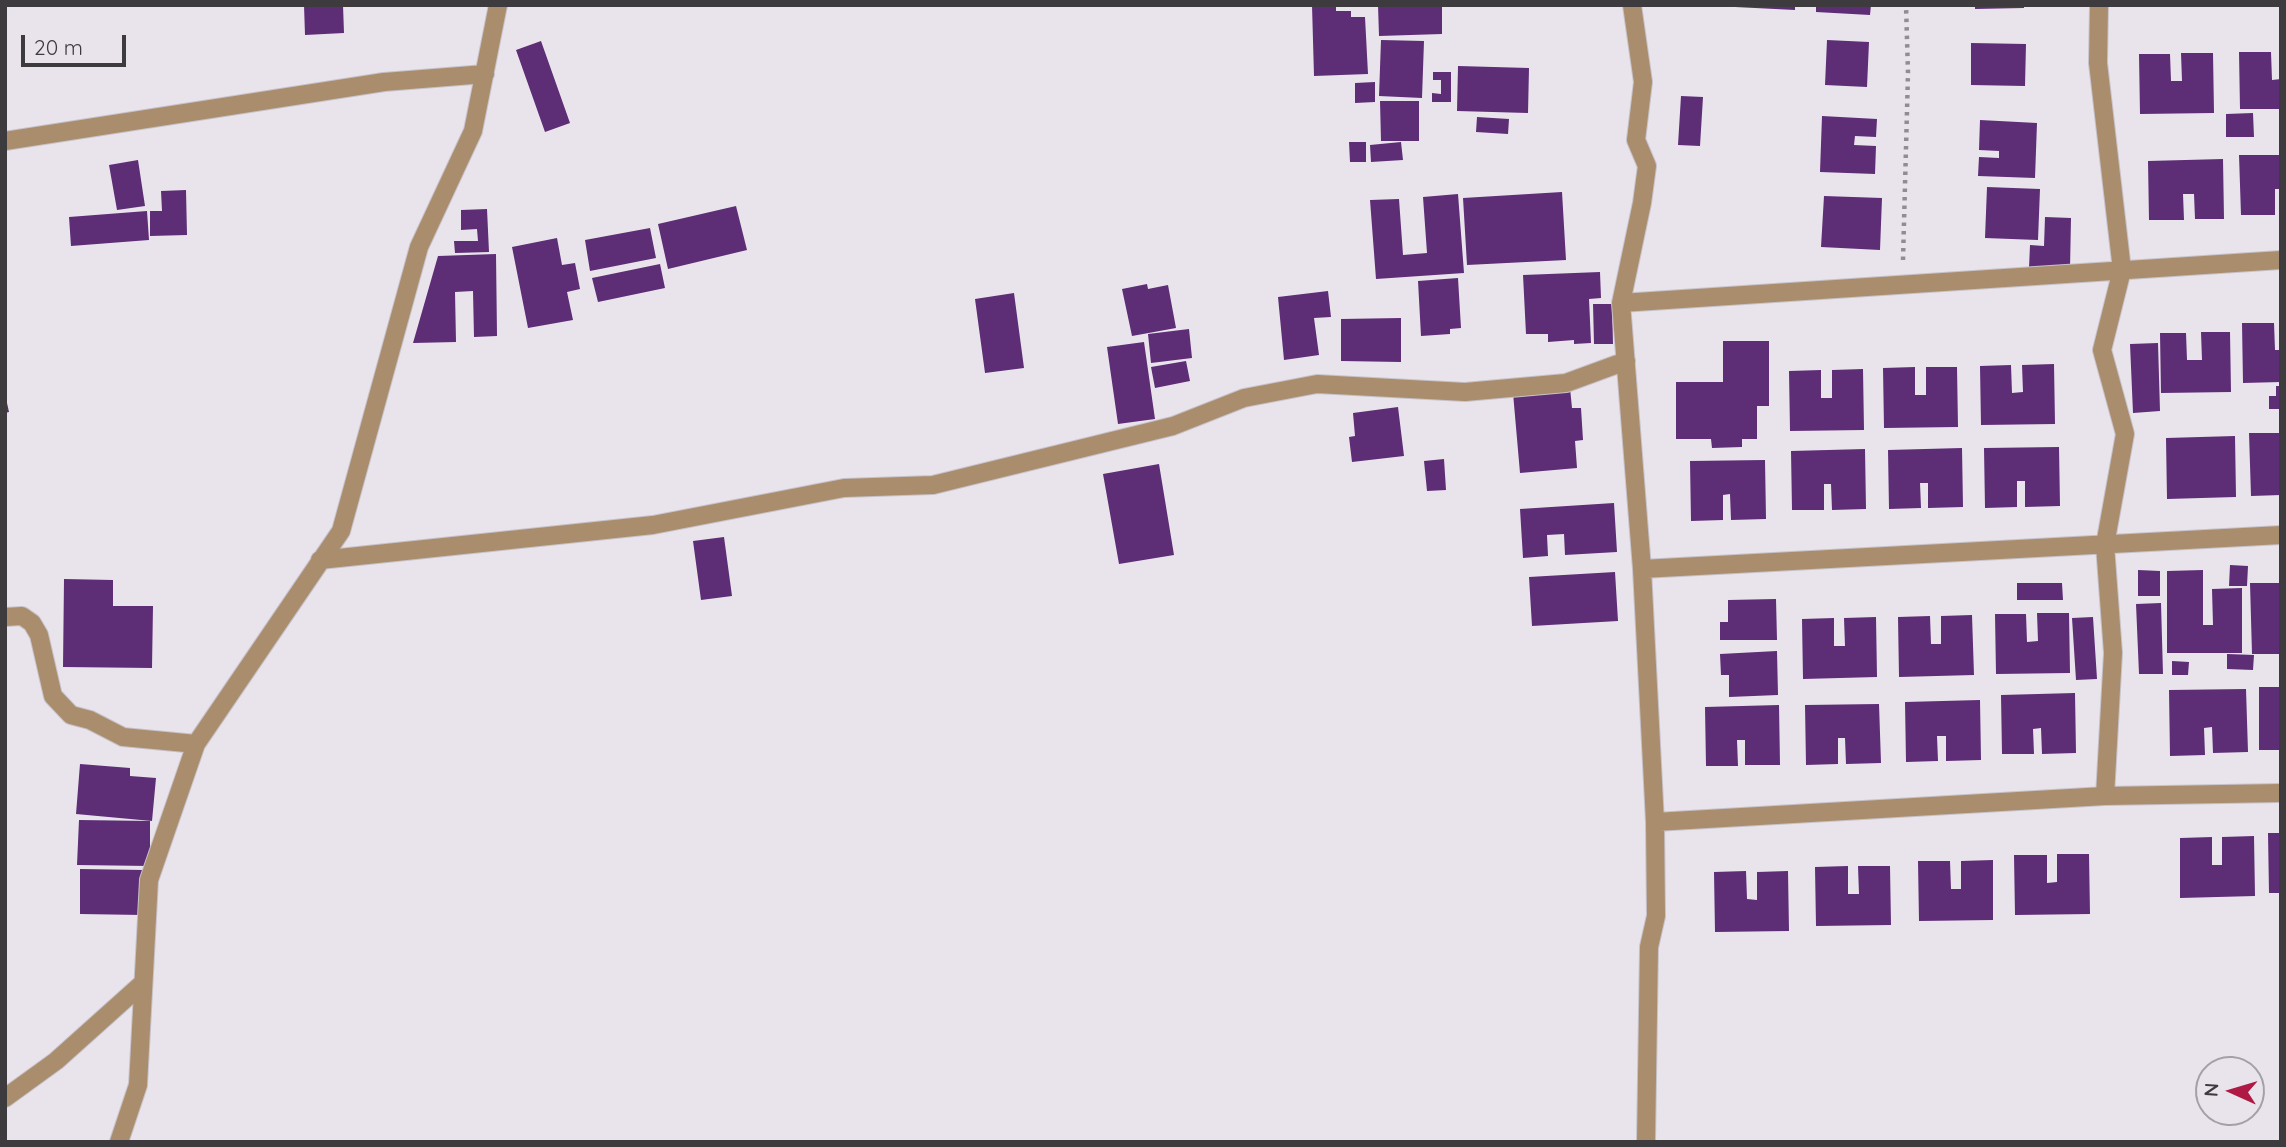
<!DOCTYPE html>
<html>
<head>
<meta charset="utf-8">
<style>
	body { margin:0 }
	#map { position:relative; width:2286px; height:1147px; overflow:hidden; background:#e9e4ec; font-family:Quicksand,sans-serif }
	canvas { display:block }
	.frame { position:absolute; inset:0; border:7px solid #3d3b3e; pointer-events:none }
	.north { position:absolute; left:2195px; top:1056px; width:70px; height:70px; box-sizing:border-box; background:#e9e4ec; border:2px solid #a4a0a6; border-radius:50%; rotate:274deg; font-size:19px; font-weight:700; line-height:28px; text-align:center; color:#3d3b3e }
	.north::after { content:''; display:block; margin:auto; width:24px; height:32px; background:#ae1a43; clip-path:polygon(50% 0,100% 100%,50% 72%,0 100%) }
	.scale { position:absolute; left:21px; top:35px; width:105px; height:32px; box-sizing:border-box; border:4px solid #3d3b3e; border-top:0; padding-left:9px; font-size:21px; line-height:24px; white-space:nowrap; color:#3d3b3e; -webkit-text-stroke:5px #e9e4ec; paint-order:stroke }
</style>
</head>
<body>
<div id="map">
<canvas width="2286" height="1147"></canvas>
<div class="frame"></div>
<div class="north">N</div>
<div class="scale">20 m</div>
</div>
<script>
const c = document.querySelector('canvas').getContext('2d');
c.lineJoin = 'round';
function fill(path, color) {
  c.fillStyle = color;
  c.fill(path, 'evenodd');
}
function poly(rows) {
  const path = new Path2D();
  for (const r of rows) {
    path.moveTo(r[0], r[1]);
    for (let i = 2; i < r.length; i += 2) path.lineTo(r[i], r[i + 1]);
  }
  return path;
}
function stroke(path, color, width, dash) {
  c.strokeStyle = color;
  c.lineWidth = width;
  c.lineCap = dash ? 'butt' : 'round';
  c.setLineDash(dash || []);
  c.stroke(path);
}
fill(poly([
	[304,5,343,5,344,33,305,35],
	[1312,5,1336,5,1336,11,1351,11,1351,17,1365,17,1368,74,1314,76],
	[1378,5,1442,5,1442,34,1379,36],
	[1735,5,1795,5,1795,10,1735,7],
	[1816,5,1871,5,1870,15,1816,12],
	[1975,5,2024,5,2024,8,1975,9],
	[1381,40,1424,41,1422,98,1379,96],
	[1827,40,1869,42,1867,87,1825,85],
	[541,41,570,123,545,132,516,50],
	[1971,43,2026,44,2025,86,1971,85],
	[2239,52,2271,52,2272,80,2281,79,2281,109,2240,109],
	[2181,53,2213,53,2214,113,2140,114,2139,54,2170,54,2171,81,2182,81],
	[1458,66,1529,68,1528,113,1457,111],
	[1433,72,1451,72,1451,102,1432,102,1432,93,1441,94,1441,80,1433,80],
	[1375,82,1375,102,1355,103,1355,83],
	[1681,96,1703,97,1700,146,1678,145],
	[1380,101,1419,101,1419,141,1381,141],
	[2253,113,2254,137,2226,137,2226,114],
	[1822,116,1877,119,1876,137,1855,136,1854,145,1876,146,1875,174,1820,172],
	[1477,117,1509,119,1508,134,1476,132],
	[1980,120,2037,123,2035,178,1978,176,1979,157,1999,158,1999,151,1979,150],
	[1349,142,1366,142,1366,162,1350,162],
	[1401,142,1403,160,1371,162,1370,145],
	[2239,155,2281,155,2281,189,2275,189,2275,215,2241,215],
	[2223,159,2224,219,2195,219,2194,194,2183,194,2184,220,2149,220,2148,161],
	[138,160,145,206,117,210,109,165],
	[1987,187,2040,189,2038,240,1985,238],
	[186,190,187,235,150,236,150,211,162,211,161,191],
	[1562,192,1566,260,1467,265,1463,198],
	[1458,194,1464,273,1376,279,1370,200,1399,199,1403,255,1427,253,1423,197],
	[1824,196,1882,198,1880,250,1821,247],
	[736,206,747,250,668,269,658,224],
	[487,209,489,252,455,253,454,241,478,241,477,229,461,230,461,210],
	[147,211,149,240,71,246,69,217],
	[2045,217,2071,218,2070,269,2029,268,2030,245,2044,246],
	[650,228,656,258,590,271,585,240],
	[557,238,562,265,575,263,580,289,567,292,573,320,528,328,512,247],
	[496,254,497,336,474,337,473,291,455,292,456,342,413,343,438,256],
	[660,264,665,288,598,302,592,278],
	[1600,272,1601,298,1589,299,1591,343,1574,344,1574,340,1548,342,1548,334,1526,334,1523,275],
	[1458,278,1461,328,1450,329,1450,334,1421,336,1418,281],
	[1147,284,1148,289,1168,285,1176,328,1132,336,1122,289],
	[1328,291,1331,317,1314,318,1319,355,1284,360,1278,297],
	[1014,293,1024,368,985,373,975,299],
	[1593,304,1612,304,1613,344,1594,344],
	[1401,318,1401,362,1341,361,1341,319],
	[2242,323,2274,323,2275,350,2281,350,2281,382,2243,383],
	[1189,329,1192,358,1151,363,1148,334],
	[2201,332,2230,332,2231,392,2161,393,2160,333,2186,333,2187,360,2202,360],
	[1723,341,1769,341,1769,406,1757,406,1757,439,1742,439,1742,447,1712,448,1711,439,1676,439,1676,382,1723,382],
	[1144,342,1155,419,1118,424,1107,347],
	[2158,343,2160,411,2133,413,2130,344],
	[1186,361,1190,381,1155,388,1151,367],
	[2054,364,2055,424,1981,425,1980,366,2011,365,2012,393,2023,392,2022,365],
	[1915,367,1915,395,1926,395,1926,367,1957,367,1958,427,1884,428,1883,368],
	[1863,369,1864,430,1790,431,1789,371,1821,370,1821,398,1832,398,1832,370],
	[2276,386,2281,386,2281,409,2269,409,2269,396,2276,396],
	[1570,388,1572,408,1581,408,1583,440,1575,441,1577,468,1520,473,1513,393],
	[5,394,9,412,5,413],
	[1398,407,1404,456,1352,462,1349,437,1355,436,1353,413],
	[2249,433,2281,433,2281,495,2251,496],
	[2235,436,2236,497,2167,499,2166,438],
	[2059,447,2060,506,2025,507,2025,481,2017,481,2017,507,1985,508,1984,448],
	[1962,448,1963,507,1928,508,1928,483,1920,483,1921,508,1889,509,1888,450],
	[1865,449,1866,509,1832,510,1831,484,1824,484,1824,510,1792,510,1791,451],
	[1444,459,1446,490,1427,491,1424,461],
	[1765,460,1766,519,1731,520,1730,494,1723,495,1723,520,1691,521,1690,461],
	[1159,464,1174,555,1119,564,1103,474],
	[1614,503,1617,552,1565,555,1564,534,1547,535,1548,556,1523,558,1520,509],
	[724,537,732,596,701,600,693,541],
	[2230,565,2248,566,2247,586,2229,586],
	[2138,570,2160,571,2160,596,2138,596],
	[2203,570,2203,625,2213,625,2212,589,2242,588,2242,653,2167,653,2167,571],
	[1615,572,1618,621,1532,626,1529,577],
	[64,579,113,580,113,606,153,606,152,668,63,667],
	[2017,583,2062,583,2063,600,2017,600],
	[2250,583,2281,583,2281,654,2252,654],
	[1776,599,1777,640,1720,640,1720,622,1728,622,1728,600],
	[2161,603,2163,674,2139,674,2136,604],
	[2037,613,2069,613,2070,673,1996,674,1995,614,2026,614,2027,642,2038,641],
	[1972,615,1974,675,1899,677,1898,617,1930,616,1931,644,1941,644,1941,616],
	[1876,617,1877,677,1803,679,1802,619,1834,618,1834,646,1845,646,1844,618],
	[2093,617,2097,679,2076,680,2072,618],
	[1777,651,1778,695,1729,697,1729,675,1721,675,1720,654],
	[2227,654,2254,655,2253,670,2227,669],
	[2172,661,2189,662,2188,675,2172,675],
	[2259,687,2281,687,2281,750,2259,750],
	[2246,689,2248,752,2213,753,2212,727,2204,728,2205,755,2170,756,2169,690],
	[2075,693,2076,753,2042,754,2041,728,2033,729,2034,754,2002,754,2001,695],
	[1980,700,1981,760,1946,761,1946,736,1937,736,1938,761,1906,762,1905,702],
	[1879,704,1881,763,1846,764,1845,738,1838,738,1838,764,1806,765,1805,705],
	[1779,705,1780,765,1745,765,1745,740,1737,740,1738,766,1706,766,1705,707],
	[80,764,130,768,130,776,156,778,152,821,76,814],
	[79,820,150,821,150,866,77,865],
	[2268,833,2281,833,2281,893,2269,893],
	[2254,836,2255,896,2180,898,2180,838,2212,837,2212,865,2222,865,2222,837],
	[2057,854,2089,854,2090,914,2015,915,2014,855,2047,855,2047,883,2057,882],
	[1993,860,1993,920,1919,921,1918,861,1950,861,1951,889,1961,889,1961,861],
	[1848,866,1848,894,1859,894,1858,866,1890,866,1891,925,1816,926,1815,867],
	[80,869,144,870,143,915,80,914],
	[1746,871,1747,899,1757,900,1757,872,1788,871,1789,931,1715,932,1714,872]
]), '#5d2d76');
const minor = poly([
	[1632,5,1643,82,1636,140,1647,166,1642,203,1621,303,1642,569,1655,822,1656,916,1649,947,1646,1142],
	[2099,5,2098,63,2122,270,2102,350,2125,434,2105,545,2113,653,2105,796],
	[5,141,384,82,485,74],
	[1621,303,2281,260],
	[320,560,653,525,844,488,933,485,1173,426,1244,398,1317,384,1465,392,1566,383,1626,361],
	[1642,569,2281,535],
	[5,617,22,616,32,623,39,635,53,696,71,715,90,720,123,737,196,744],
	[1655,822,2105,796,2281,793],
	[5,1098,56,1061,143,983],
	[119,1142,138,1085,149,880,196,744,341,531,419,247,473,131,498,5]
]);
stroke(minor, '#c7c2c9', 20);
stroke(poly([
	[1903,260,1908,73,1906,5]
]), '#908d92', 4.5, [3.5, 5]);
stroke(minor, '#a98d6d', 18);
</script>
</body>
</html>
